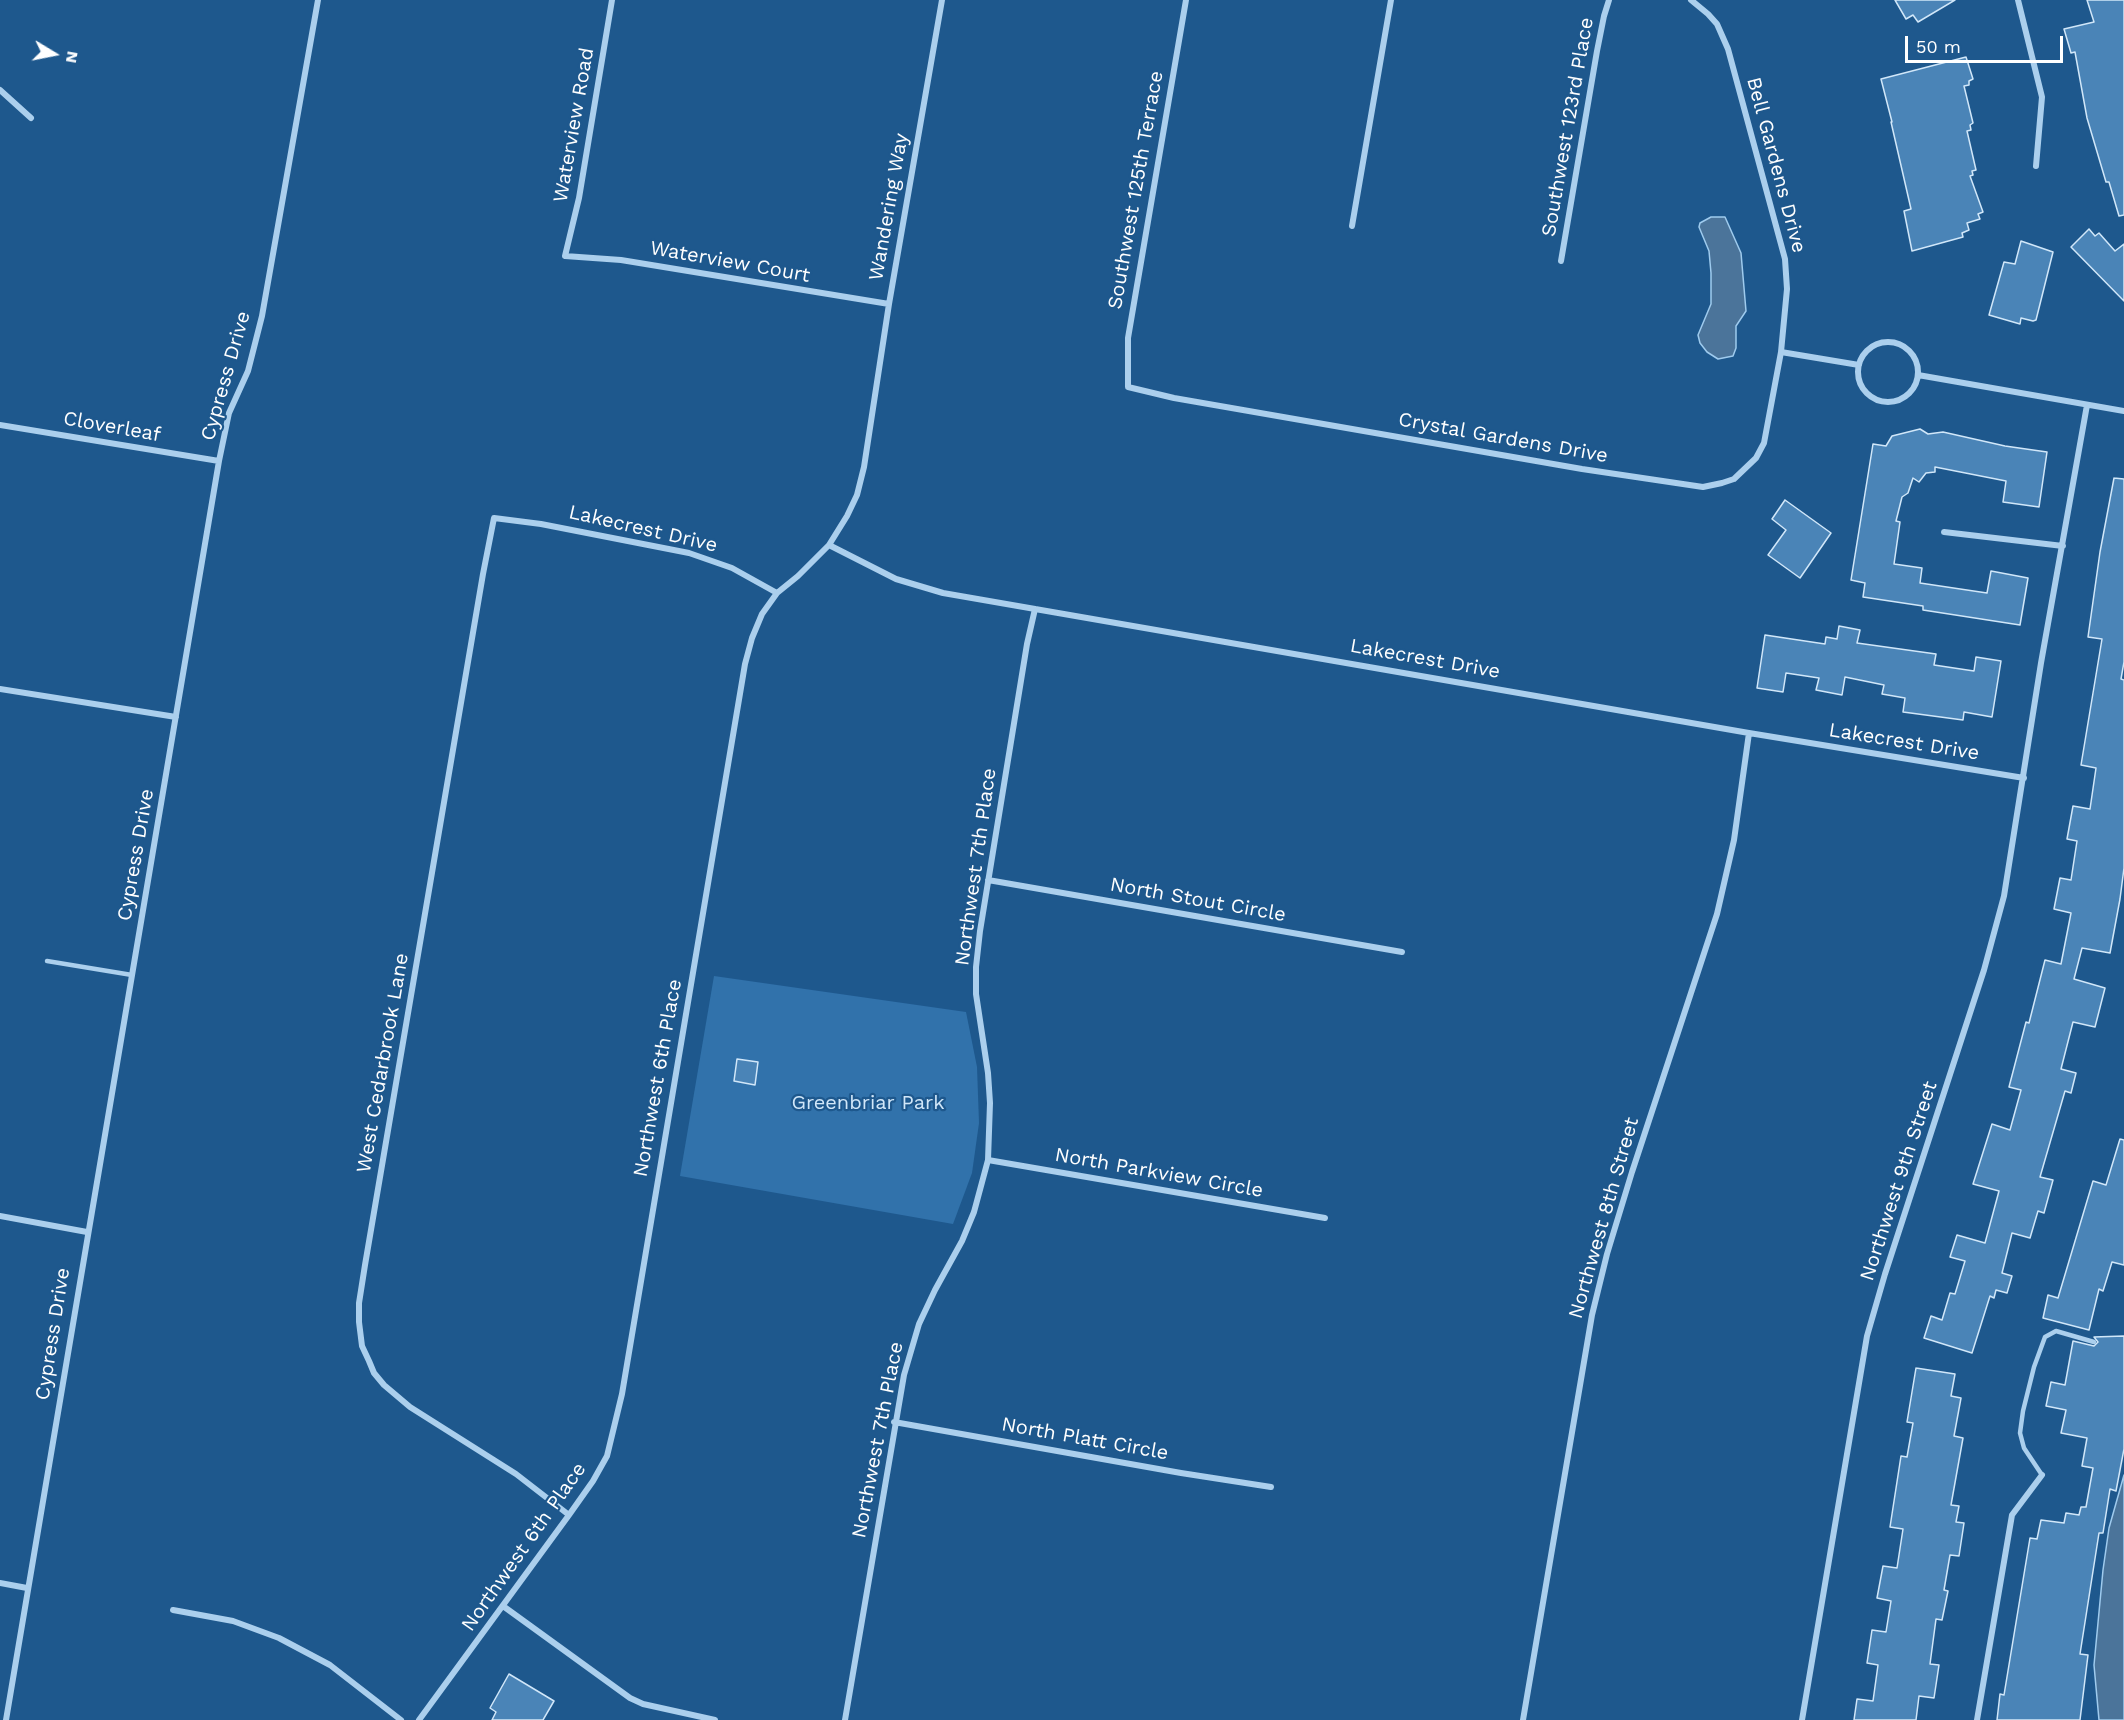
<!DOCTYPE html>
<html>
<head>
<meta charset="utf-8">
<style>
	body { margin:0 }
	#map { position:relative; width:2124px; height:1720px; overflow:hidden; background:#1e588d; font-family:"Work Sans",sans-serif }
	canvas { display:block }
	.north { position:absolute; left:24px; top:24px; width:60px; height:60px; -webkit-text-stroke:4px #1e588d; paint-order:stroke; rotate:100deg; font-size:16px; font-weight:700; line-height:24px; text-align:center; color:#fff }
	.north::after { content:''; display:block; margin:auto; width:21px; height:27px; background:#fff; clip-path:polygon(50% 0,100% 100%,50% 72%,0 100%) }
	.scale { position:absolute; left:1905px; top:36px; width:158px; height:27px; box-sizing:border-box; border:3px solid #fff; border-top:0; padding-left:8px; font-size:18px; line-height:21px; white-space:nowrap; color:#fff; -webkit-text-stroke:4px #1e588d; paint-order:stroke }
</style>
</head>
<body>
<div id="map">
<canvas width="2124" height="1720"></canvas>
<div class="north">N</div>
<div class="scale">50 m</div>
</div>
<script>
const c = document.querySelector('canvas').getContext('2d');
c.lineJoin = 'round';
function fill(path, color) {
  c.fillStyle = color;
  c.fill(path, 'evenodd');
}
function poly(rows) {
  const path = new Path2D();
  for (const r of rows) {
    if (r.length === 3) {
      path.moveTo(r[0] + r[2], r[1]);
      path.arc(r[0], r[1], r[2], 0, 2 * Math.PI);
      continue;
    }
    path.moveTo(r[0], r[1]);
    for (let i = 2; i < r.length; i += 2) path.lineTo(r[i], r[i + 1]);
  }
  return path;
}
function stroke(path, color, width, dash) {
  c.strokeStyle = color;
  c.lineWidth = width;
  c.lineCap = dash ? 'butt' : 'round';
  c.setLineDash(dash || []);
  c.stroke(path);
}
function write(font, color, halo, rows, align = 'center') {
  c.font = font + ' "Work Sans",sans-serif';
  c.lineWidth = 4.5;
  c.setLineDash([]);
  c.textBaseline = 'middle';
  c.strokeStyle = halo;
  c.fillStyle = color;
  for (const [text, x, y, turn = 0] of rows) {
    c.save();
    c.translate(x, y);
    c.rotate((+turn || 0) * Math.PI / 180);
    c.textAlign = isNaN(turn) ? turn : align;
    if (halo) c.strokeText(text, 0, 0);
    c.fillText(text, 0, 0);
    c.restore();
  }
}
fill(poly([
	[714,976,966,1012,977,1067,979,1123,972,1173,953,1224,680,1176]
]), '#3172ab');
const water = poly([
	[1711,217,1725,217,1741,253,1746,311,1736,326,1736,348,1733,356,1718,359,1707,352,1700,343,1698,335,1711,304,1711,273,1709,251,1699,227,1700,223,1711,217],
	[2124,1475,2124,1720,2099,1720,2094,1665,2103,1570,2109,1528,2124,1475]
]);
fill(water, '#4b749a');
stroke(water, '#9fcbee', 1.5);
const building = poly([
	[1895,0,1955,0,1918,22,1913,15,1906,19,1895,0],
	[2087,0,2124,0,2124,215,2119,216,2109,182,2106,182,2087,118,2075,52,2071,53,2064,29,2094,22,2087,0],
	[1966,57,1973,79,1969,81,1969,85,1964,86,1973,123,1970,125,1971,130,1967,131,1976,170,1972,171,1973,175,1970,176,1983,212,1978,214,1980,219,1967,223,1969,230,1962,233,1963,237,1912,251,1904,211,1911,209,1891,122,1892,122,1881,79,1966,57],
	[2089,229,2095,236,2099,233,2115,251,2124,244,2124,301,2071,247,2089,229],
	[2021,241,2053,252,2036,320,2033,321,2021,318,2020,324,1989,315,2004,262,2015,264,2021,241],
	[1920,429,1928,434,1943,432,2005,446,2047,452,2039,507,2003,502,2006,481,1935,467,1935,472,1926,473,1919,482,1913,478,1908,493,1902,497,1896,521,1900,522,1894,564,1922,568,1920,583,1987,593,1991,571,2028,578,2020,625,1923,610,1923,606,1863,597,1865,583,1851,580,1873,444,1886,446,1892,436,1920,429],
	[2114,478,2124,479,2124,662,2121,679,2124,680,2124,868,2120,899,2110,953,2082,948,2074,979,2105,988,2095,1027,2073,1022,2061,1069,2076,1073,2071,1093,2065,1091,2040,1177,2053,1180,2044,1213,2038,1211,2030,1238,2012,1233,2002,1273,2012,1276,2007,1293,1996,1290,1994,1298,1990,1296,1972,1353,1924,1338,1931,1316,1942,1320,1950,1293,1955,1294,1965,1261,1950,1257,1957,1235,1985,1243,1999,1191,1973,1184,1992,1124,2010,1130,2021,1090,2009,1087,2026,1022,2029,1023,2045,960,2061,964,2071,913,2054,909,2060,878,2071,880,2077,841,2067,839,2073,806,2090,809,2096,768,2081,765,2102,639,2088,637,2100,552,2114,478],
	[1785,500,1831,533,1800,578,1768,555,1786,530,1772,519,1785,500],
	[1839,626,1860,630,1857,643,1936,654,1934,665,1974,671,1976,657,2001,661,1992,717,1964,712,1963,720,1903,712,1905,698,1882,694,1884,685,1845,677,1842,695,1816,690,1819,678,1786,673,1783,692,1757,688,1765,635,1825,644,1826,637,1837,639,1839,626],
	[737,1059,758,1062,755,1085,734,1081,737,1059],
	[2120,1139,2124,1140,2124,1265,2112,1262,2103,1291,2099,1289,2089,1330,2043,1318,2048,1295,2058,1298,2093,1181,2106,1185,2120,1139],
	[2124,1336,2124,1449,2116,1491,2110,1489,2103,1533,2099,1533,2080,1654,2088,1655,2080,1720,1997,1720,2000,1694,2004,1695,2030,1538,2037,1539,2041,1520,2064,1523,2066,1513,2079,1515,2081,1507,2086,1507,2093,1468,2082,1466,2087,1438,2061,1433,2066,1410,2046,1406,2051,1382,2065,1385,2073,1341,2094,1346,2098,1342,2094,1337,2124,1336],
	[1916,1368,1955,1374,1951,1396,1961,1398,1954,1436,1963,1438,1951,1505,1959,1506,1956,1522,1964,1523,1959,1556,1950,1555,1944,1590,1948,1591,1942,1620,1936,1619,1930,1664,1939,1665,1934,1698,1919,1696,1916,1720,1854,1720,1857,1699,1873,1701,1878,1665,1867,1663,1872,1630,1886,1632,1891,1601,1877,1598,1883,1566,1897,1568,1903,1529,1890,1527,1901,1456,1907,1457,1913,1423,1907,1422,1916,1368],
	[509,1674,554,1701,543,1720,492,1720,496,1712,490,1708,509,1674]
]);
fill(building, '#4a84b7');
stroke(building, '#d1e7f9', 1.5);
stroke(poly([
	[47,961,132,975],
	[2042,1475,2024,1448,2020,1433,2023,1411,2034,1367,2045,1337,2056,1331,2094,1342]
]), '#abcfed', 4.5);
stroke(poly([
	[612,0,579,198,565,256,621,260,889,304],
	[1186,0,1128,338,1128,387,1174,398,1582,469,1703,487,1722,483,1734,479,1756,458,1764,443,1781,352,1787,289,1785,259,1728,49,1717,24,1708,14,1691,0],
	[2018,0,2042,97,2036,166],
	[0,90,31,118],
	[1352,226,1391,0],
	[1561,261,1597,51,1604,16,1609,0],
	[1888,372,30],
	[1781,352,1859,365],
	[1918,375,2124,411],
	[0,425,219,461],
	[1944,532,2063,546],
	[829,545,896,579,943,593,1749,733,2024,778],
	[0,689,176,717],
	[988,880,1402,952],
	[988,1160,1325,1218],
	[0,1216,87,1232],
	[894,1422,1181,1473,1271,1487],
	[569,1515,516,1474,410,1407,384,1385,374,1373,369,1361,362,1346,359,1322,359,1303,365,1265,483,574,494,518,541,524,689,553,732,568,777,593],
	[0,1583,27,1588],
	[503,1606,630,1698,643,1704,715,1720],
	[173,1610,233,1621,279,1638,330,1665,401,1720],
	[6,1720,219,461,229,413,248,371,262,316,318,0],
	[419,1720,569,1515,593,1481,607,1456,622,1394,745,664,752,638,762,614,777,593,798,576,829,545,847,516,857,495,864,467,889,304,942,0],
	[845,1720,904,1375,919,1324,935,1290,962,1241,974,1212,988,1160,990,1103,988,1073,976,994,976,967,980,931,1027,644,1035,609],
	[1523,1720,1592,1315,1607,1254,1632,1172,1717,914,1734,840,1749,733],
	[1802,1720,1867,1336,1885,1274,1984,970,2004,896,2041,663,2087,405],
	[1977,1720,2012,1515,2042,1475]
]), '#abcfed', 6);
write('20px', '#fff', '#1e588d', [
	["Waterview Road",574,125,-80],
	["Southwest 123rd Place",1568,127,-80],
	["Bell Gardens Drive",1776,165,75],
	["Southwest 125th Terrace",1136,190,-80],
	["Wandering Way",889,207,-80],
	["Waterview Court",730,262,10],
	["Cypress Drive",226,376,-74],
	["Cloverleaf",112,427,10],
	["Crystal Gardens Drive",1503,438,10],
	["Lakecrest Drive",643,529,13],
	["Lakecrest Drive",1425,659,10],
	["Lakecrest Drive",1904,742,9],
	["Cypress Drive",136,855,-80],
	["Northwest 7th Place",976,867,-82],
	["North Stout Circle",1198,900,10],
	["West Cedarbrook Lane",383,1063,-80],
	["Northwest 6th Place",658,1078,-80],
	["North Parkview Circle",1159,1173,10],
	["Northwest 9th Street",1899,1181,-72],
	["Northwest 8th Street",1604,1218,-74],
	["Cypress Drive",53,1334,-81],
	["North Platt Circle",1085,1439,10],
	["Northwest 7th Place",878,1440,-79],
	["Northwest 6th Place",524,1547,-55]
]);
write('20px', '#d1e7f9', '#1e588d', [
	["Greenbriar Park",868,1103]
]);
</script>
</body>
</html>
